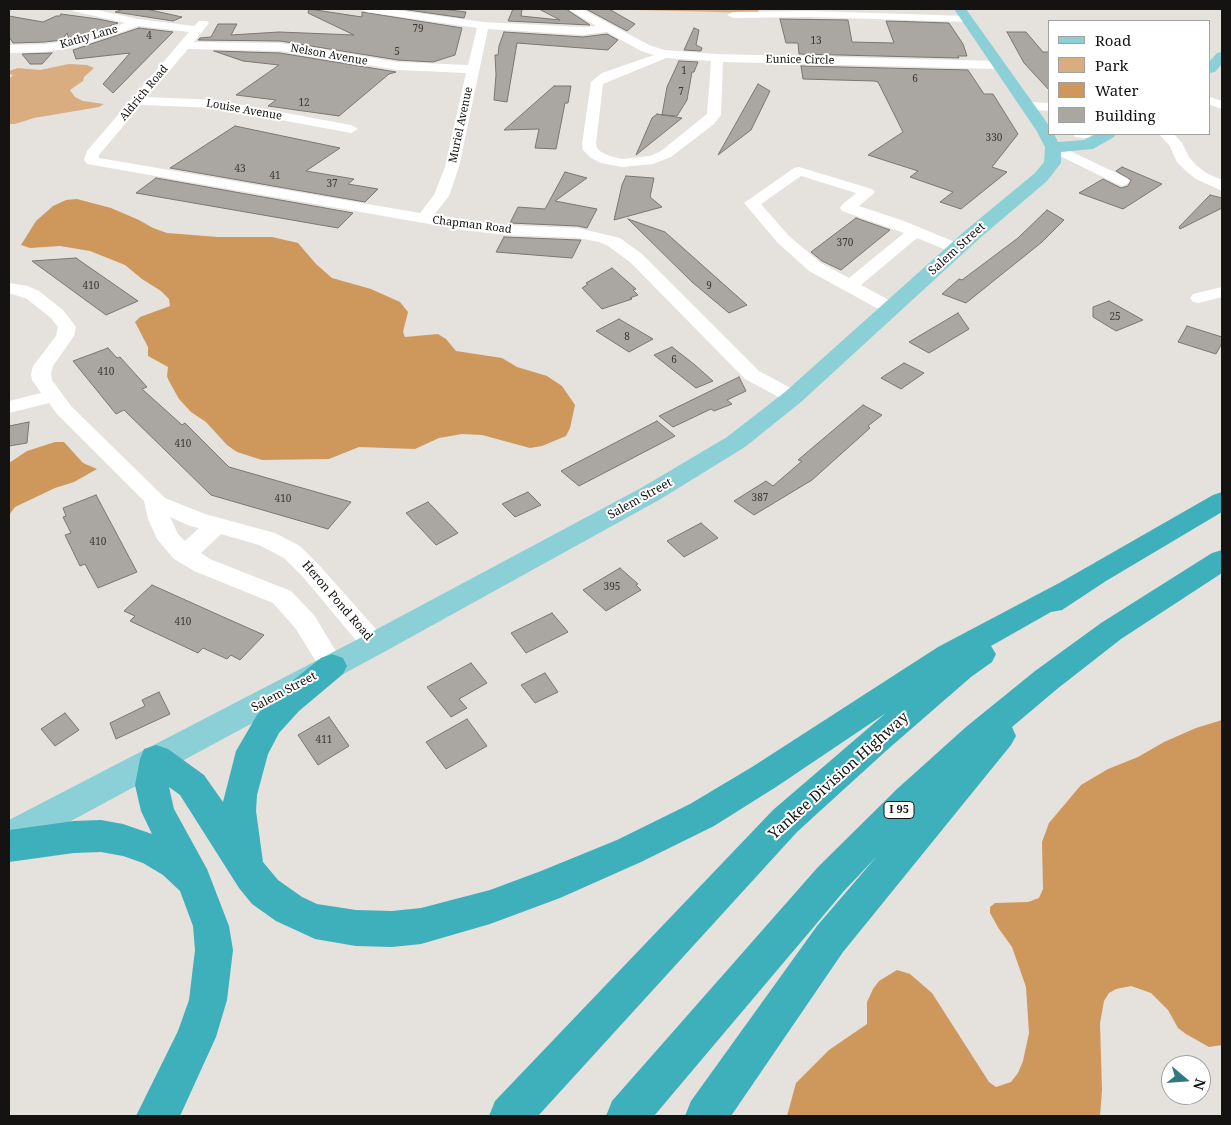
<!DOCTYPE html>
<html>
<head>
<meta charset="utf-8">
<style>
	body { margin:0 }
	#map { position:relative; width:1231px; height:1125px; overflow:hidden; background:#e5e1dd; font-family:"Noto Serif",serif }
	canvas { display:block }
	.frame { position:absolute; inset:0; border:10px solid #141312; pointer-events:none }
	.legend { position:absolute; left:1048px; top:20px; width:162px; height:115px; box-sizing:border-box; background:#fff; border:1px solid #a1a1a0; margin:0; padding:6px 9px; list-style:none; font-size:15px; color:#141312 }
	.legend li { display:flex; align-items:center; gap:10px; height:25px }
	.legend b { width:25px; border:1px solid #a1a1a0 }
	.north { position:absolute; left:1161px; top:1055px; width:50px; height:50px; box-sizing:border-box; background:#fff; border:1px solid #a1a1a0; border-radius:50%; rotate:108deg; font-size:14px; font-weight:700; line-height:20px; text-align:center; color:#141312 }
	.north::after { content:''; display:block; margin:auto; width:18px; height:22px; background:#307880; clip-path:polygon(50% 0,100% 100%,50% 72%,0 100%) }
</style>
</head>
<body>
<div id="map">
<canvas width="1231" height="1125"></canvas>
<div class="frame"></div>
<ul class="legend">
<li><b style="height:6px;background:#8bd0d7"></b>Road</li>
<li><b style="height:14px;background:#daad80"></b>Park</li>
<li><b style="height:14px;background:#ce985d"></b>Water</li>
<li><b style="height:14px;background:#aaa6a2"></b>Building</li>
</ul>
<div class="north">N</div>
</div>
<script>
const c = document.querySelector('canvas').getContext('2d');
c.lineJoin = 'round';
function fill(path, color) {
  c.fillStyle = color;
  c.fill(path, 'evenodd');
}
function poly(rows) {
  const path = new Path2D();
  for (const r of rows) {
    path.moveTo(r[0], r[1]);
    for (let i = 2; i < r.length; i += 2) path.lineTo(r[i], r[i + 1]);
  }
  return path;
}
function stroke(path, color, width, dash) {
  c.strokeStyle = color;
  c.lineWidth = width;
  c.lineCap = dash ? 'butt' : 'round';
  c.setLineDash(dash || []);
  c.stroke(path);
}
function write(font, color, halo, rows, align = 'center') {
  c.font = font + ' "Noto Serif",serif';
  c.lineWidth = 4;
  c.setLineDash([]);
  c.textBaseline = 'middle';
  c.strokeStyle = halo;
  c.fillStyle = color;
  for (const [text, x, y, turn = 0] of rows) {
    c.save();
    c.translate(x, y);
    c.rotate((+turn || 0) * Math.PI / 180);
    c.textAlign = isNaN(turn) ? turn : align;
    if (halo) c.strokeText(text, 0, 0);
    c.fillText(text, 0, 0);
    c.restore();
  }
}
fill(poly([
	[634,9,758,9,759,13,636,10],
	[69,64,87,65,94,68,84,77,83,81,70,90,75,97,83,101,104,104,99,107,34,118,15,124,9,124,9,79,13,75,9,74,9,71,18,68,40,70]
]), '#daad80');
fill(poly([
	[77,199,111,208,139,220,153,228,167,233,218,237,272,237,298,243,316,264,332,278,371,289,400,302,408,312,403,332,405,337,438,334,446,339,456,351,502,358,517,367,547,376,562,386,575,405,570,428,566,436,542,446,530,448,482,435,462,434,439,438,415,449,359,447,329,459,262,460,237,452,227,445,206,422,191,412,179,399,169,381,167,376,168,367,148,356,148,347,135,322,140,317,170,306,169,299,161,291,142,279,125,265,90,251,60,246,30,248,21,245,36,221,53,206,66,200],
	[55,442,64,442,83,463,97,469,74,482,55,488,15,507,9,515,9,463,27,451],
	[1222,720,1222,1045,1209,1047,1186,1034,1178,1028,1168,1010,1151,993,1131,986,1116,989,1109,993,1104,1001,1100,1023,1102,1090,1100,1116,787,1116,796,1083,829,1050,867,1024,867,1002,873,989,879,981,897,970,910,974,932,993,989,1082,996,1087,1011,1082,1018,1073,1023,1061,1029,1033,1026,987,1012,947,999,929,990,913,990,907,995,903,1028,902,1039,898,1043,889,1042,842,1049,823,1081,785,1108,769,1138,757,1164,742,1196,728]
]), '#ce985d');
const building = poly([
	[123,9,146,9,182,17,173,21,115,12,123,9],
	[309,9,362,17,362,12,462,28,455,55,433,62,398,60,280,41,198,40,200,38,211,37,218,24,237,24,231,35,279,32,354,35,308,13,309,9],
	[401,9,441,9,466,12,464,18,401,9],
	[513,9,522,9,521,16,560,20,539,9,566,9,590,25,508,21,513,9],
	[586,9,609,9,635,24,627,31,586,9],
	[61,14,98,19,118,23,75,38,69,39,67,33,62,40,44,42,13,43,9,37,9,16,43,22,56,16,60,16,61,14],
	[780,19,848,20,852,42,894,43,886,21,949,23,963,44,967,56,958,56,959,58,799,54,798,43,786,43,780,19],
	[139,28,173,32,113,93,103,84,130,53,76,59,73,50,139,28],
	[694,28,699,30,696,45,702,48,701,51,684,50,694,28],
	[504,32,583,37,607,34,618,40,608,50,517,43,507,102,494,100,496,75,495,55,498,55,499,46,504,32],
	[1007,32,1026,32,1043,52,1050,52,1050,91,1024,63,1007,32],
	[214,51,280,53,396,72,389,74,339,116,268,106,276,100,236,95,279,65,243,61,214,51],
	[52,53,42,64,30,64,22,54,52,53],
	[679,61,698,62,694,72,692,72,687,100,677,116,662,115,667,87,679,61],
	[801,66,968,70,984,94,993,94,1018,134,992,167,1007,172,961,209,940,202,953,192,910,177,918,171,868,155,903,132,878,82,874,81,803,79,801,66],
	[758,84,770,91,751,130,718,155,758,84],
	[554,86,571,86,568,103,565,103,556,149,535,148,539,129,504,130,554,86],
	[657,114,682,118,636,155,652,118,657,114],
	[235,126,340,148,306,171,354,179,348,184,378,189,365,202,170,168,235,126],
	[1122,167,1162,184,1123,209,1079,193,1103,179,1121,188,1128,186,1131,180,1116,171,1122,167],
	[565,172,587,178,555,201,597,209,587,228,578,226,510,223,518,207,545,209,565,172],
	[626,176,654,178,650,197,662,207,614,220,622,185,626,176],
	[156,178,353,213,338,228,136,193,156,178],
	[1210,195,1222,198,1222,208,1180,229,1179,227,1210,195],
	[1047,210,1064,220,1042,242,966,303,942,294,959,279,962,280,1018,238,1047,210],
	[856,218,890,230,841,270,822,261,811,252,856,218],
	[628,219,665,232,747,305,729,313,692,282,628,219],
	[504,237,578,240,581,240,572,258,496,252,504,237],
	[76,258,138,301,106,315,32,261,76,258],
	[612,268,636,289,633,290,638,295,630,298,632,299,602,309,582,288,588,284,586,283,612,268],
	[1109,301,1143,320,1116,331,1093,317,1093,307,1109,301],
	[958,313,969,329,929,353,909,342,958,313],
	[619,319,653,339,629,352,596,331,619,319],
	[1187,326,1222,337,1222,343,1216,354,1178,342,1187,326],
	[672,347,695,365,713,381,696,388,654,355,672,347],
	[108,348,117,358,120,357,147,387,142,389,182,425,185,423,229,467,351,502,328,529,211,495,124,410,116,414,73,361,108,348],
	[904,363,924,373,901,389,881,378,904,363],
	[739,377,746,391,727,400,732,404,714,411,711,409,673,427,659,416,739,377],
	[863,405,882,415,868,426,870,428,812,480,754,515,734,501,766,481,773,486,802,461,798,460,863,405],
	[657,421,675,436,579,486,561,471,657,421],
	[29,422,27,443,9,446,9,426,29,422],
	[528,492,541,505,515,517,502,504,528,492],
	[96,495,137,572,98,588,85,564,80,566,65,535,71,533,63,517,66,516,63,508,96,495],
	[428,502,458,533,436,545,406,513,428,502],
	[701,523,718,538,684,557,667,541,701,523],
	[620,568,638,584,636,585,641,590,606,611,583,590,620,568],
	[152,585,221,616,264,635,240,660,231,655,227,659,203,648,198,653,130,621,135,616,124,611,152,585],
	[552,613,568,632,526,653,511,633,552,613],
	[471,663,487,683,459,699,467,708,451,717,427,687,471,663],
	[545,673,558,692,535,703,521,685,545,673],
	[159,692,170,714,116,739,110,723,145,706,142,700,159,692],
	[65,713,79,730,55,746,41,729,65,713],
	[329,717,349,746,318,765,298,735,329,717],
	[467,719,487,746,446,769,426,742,467,719]
]);
fill(building, '#aaa6a2');
stroke(building, '#7a7673', 1);
fill(poly([
	[71,9,92,9,138,19,194,26,199,21,207,21,209,23,194,42,280,43,398,62,468,65,477,28,366,12,361,9,389,9,483,22,583,27,596,26,568,9,582,9,649,45,664,50,717,54,998,61,1004,65,998,69,723,62,721,115,714,124,671,157,653,164,622,167,601,163,591,158,583,150,582,144,591,82,602,73,654,55,641,51,607,32,583,35,488,29,459,167,449,196,434,215,506,225,578,228,620,238,642,254,759,371,800,393,803,397,800,401,793,403,786,401,745,379,630,262,608,246,599,242,578,238,506,235,463,230,87,164,84,160,87,151,189,32,139,26,77,47,44,52,9,53,9,45,44,44,75,40,125,23,73,11,71,9],
	[188,49,280,51,398,70,466,73,445,167,434,195,420,213,99,158,99,155,141,105,216,108,351,133,358,129,351,125,216,100,147,97,188,49],
	[666,58,711,61,707,114,661,151,650,156,622,159,610,156,601,152,597,148,596,144,603,84,666,58],
	[810,11,967,16,973,19,967,22,810,17,733,18,727,15,733,12,810,11],
	[1210,97,1222,101,1222,109,1210,105,1210,97],
	[1028,102,1050,103,1050,111,1023,109,1021,106,1028,102],
	[1073,134,1092,134,1090,137,1085,138,1075,137,1073,134],
	[1159,134,1174,134,1182,143,1189,157,1196,165,1206,173,1222,180,1222,191,1196,179,1186,171,1177,162,1169,145,1159,134],
	[1053,143,1127,178,1130,181,1127,184,1122,186,1117,184,1048,150,1046,147,1048,144,1053,143],
	[799,167,872,189,875,192,872,195,859,206,904,221,962,245,964,249,962,253,956,254,917,238,861,285,896,304,899,308,896,312,890,313,884,312,809,271,777,242,744,203,794,168,799,167],
	[801,176,856,193,842,205,840,208,842,211,904,233,849,278,821,263,789,236,761,204,801,176],
	[9,283,28,286,39,291,63,310,76,327,74,336,53,366,51,374,52,380,71,406,165,498,205,514,275,533,300,546,319,565,383,637,387,644,383,651,374,654,365,651,303,577,284,558,259,545,221,534,201,553,210,559,291,591,314,615,345,666,341,673,332,676,323,673,296,629,273,603,194,571,174,559,157,539,148,519,144,501,57,414,49,403,9,413,9,401,41,393,32,380,31,374,33,366,56,336,58,327,51,318,27,299,9,293,9,283],
	[170,517,190,526,199,528,185,541,178,534,170,517],
	[1222,287,1222,297,1199,303,1193,302,1190,298,1193,294,1222,287]
]), '#fff');
fill(poly([
	[954,9,966,9,1050,127,1050,134,1054,134,1058,142,1084,140,1096,134,1116,134,1114,137,1093,149,1061,152,1061,163,1047,181,980,238,801,402,745,447,659,500,384,652,21,848,9,853,9,820,364,636,641,488,727,437,785,392,966,230,1035,173,1044,162,1045,147,1036,130,954,9],
	[1222,52,1222,64,1215,72,1210,73,1210,61,1217,53,1222,52]
]), '#8bd0d7');
fill(poly([
	[1222,492,1222,512,1106,581,1062,610,1051,612,991,646,996,654,992,662,971,677,887,750,797,832,538,1116,489,1116,495,1101,773,810,886,713,776,787,714,826,641,862,560,898,490,924,421,944,392,947,356,946,315,939,276,921,252,904,239,888,180,795,169,787,174,809,207,869,229,926,233,950,227,1000,216,1037,180,1116,136,1116,178,1031,189,1000,195,950,193,926,180,891,163,875,143,863,123,856,101,852,74,853,9,862,9,830,74,821,101,820,123,824,152,834,141,811,135,785,140,759,144,749,156,745,168,749,204,775,223,802,236,751,257,715,277,693,321,658,332,654,343,658,347,666,343,674,299,711,279,733,268,754,257,795,256,811,263,862,278,880,302,897,317,904,356,910,392,911,421,908,490,890,541,871,617,840,690,804,752,767,938,647,1061,582,1213,495,1222,492],
	[1222,550,1222,573,1121,639,1057,689,1012,727,1016,736,1011,745,843,952,731,1116,685,1116,691,1101,817,926,877,856,844,891,654,1116,606,1116,612,1101,818,867,897,789,966,727,1035,671,1101,623,1212,553,1222,550]
]), '#3db0bc');
write('10px', '#3a3836', null, [
	["79",418,29],
	["4",149,36],
	["13",816,41],
	["5",397,52],
	["1",684,71],
	["6",915,79],
	["7",681,92],
	["12",304,103],
	["330",994,138],
	["43",240,169],
	["41",275,176],
	["37",332,184],
	["370",845,243],
	["410",91,286],
	["9",709,286],
	["25",1115,317],
	["8",627,337],
	["6",674,360],
	["410",106,372],
	["410",183,444],
	["387",760,498],
	["410",283,499],
	["410",98,542],
	["395",612,587],
	["410",183,622],
	["411",324,740]
]);
write('11px', '#141312', '#fff', [
	["Kathy Lane",89,37,-16],
	["Nelson Avenue",329,55,10],
	["Eunice Circle",800,60,1],
	["Aldrich Road",144,93,-50],
	["Louise Avenue",244,110,10],
	["Muriel Avenue",461,125,-78],
	["Chapman Road",472,225,7]
]);
for (const [x, y, w] of [
	[899,810,30]
]) {
  const box = new Path2D();
  box.roundRect(x - w / 2, y - 8.5, w, 17, 4);
  c.fillStyle = '#fff';
  c.fill(box);
  stroke(box, '#141312', 1);
}
write('bold 11px', '#141312', null, [
	["I 95",899,810]
]);
write('12px', '#141312', '#fff', [
	["Salem Street",957,249,-42],
	["Salem Street",640,499,-29],
	["Heron Pond Road",337,601,49],
	["Salem Street",284,692,-28]
]);
write('15px', '#141312', '#fff', [
	["Yankee Division Highway",839,776,-42]
]);
</script>
</body>
</html>
